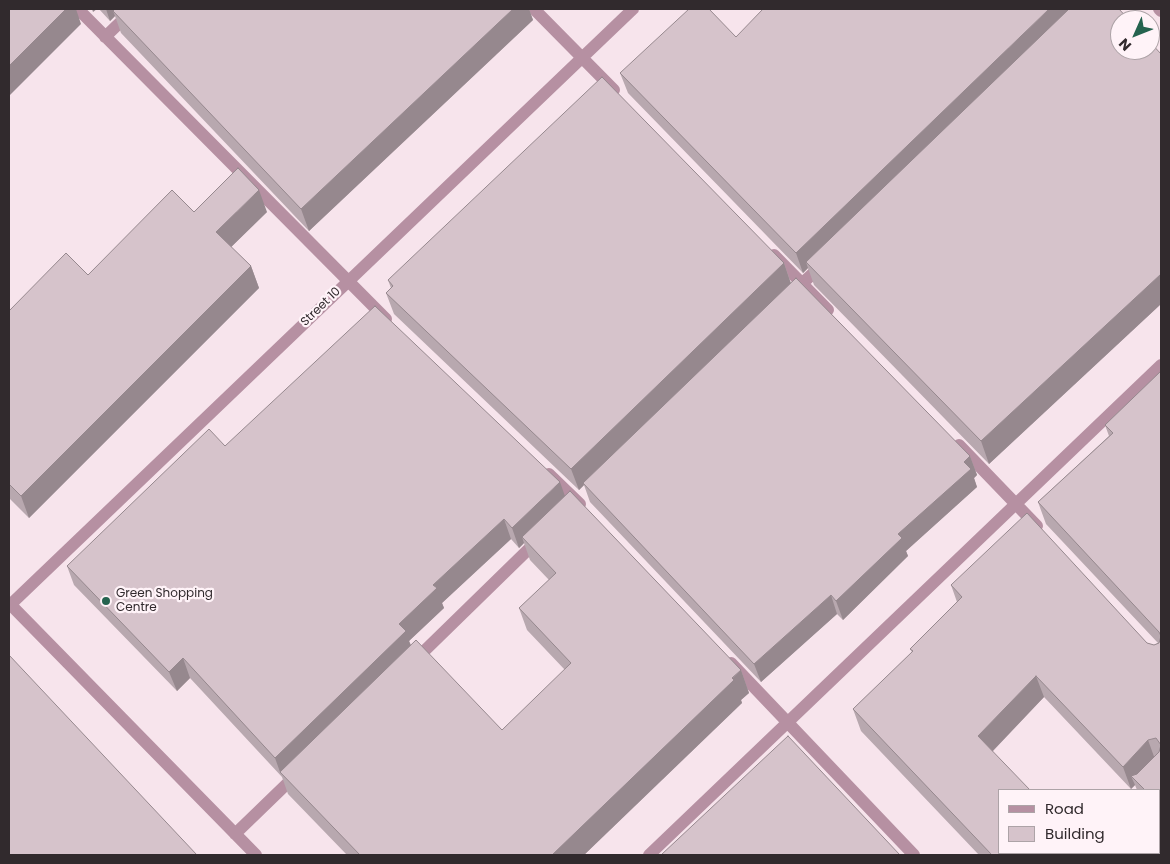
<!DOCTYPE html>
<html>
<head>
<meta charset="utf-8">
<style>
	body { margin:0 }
	#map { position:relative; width:1170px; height:864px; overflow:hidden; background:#f7e4ec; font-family:Poppins,sans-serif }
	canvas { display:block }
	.frame { position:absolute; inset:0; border:10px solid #312a2d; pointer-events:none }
	.legend { position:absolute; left:998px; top:789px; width:162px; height:65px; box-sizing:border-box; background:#fff3f8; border:1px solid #ada3a7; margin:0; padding:6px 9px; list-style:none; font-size:15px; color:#312a2d }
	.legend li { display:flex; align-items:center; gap:10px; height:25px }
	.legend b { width:25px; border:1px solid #ada3a7 }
	.north { position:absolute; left:1110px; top:10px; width:50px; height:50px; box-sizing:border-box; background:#fff3f8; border:1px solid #ada3a7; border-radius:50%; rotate:226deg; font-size:14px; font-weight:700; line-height:20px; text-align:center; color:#312a2d }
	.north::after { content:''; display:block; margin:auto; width:18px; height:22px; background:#25634f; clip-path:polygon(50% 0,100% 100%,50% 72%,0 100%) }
</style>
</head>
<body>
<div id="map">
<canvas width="1170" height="864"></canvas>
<div class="frame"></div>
<ul class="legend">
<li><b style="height:6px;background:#b690a2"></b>Road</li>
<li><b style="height:14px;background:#d6c3cb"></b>Building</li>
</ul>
<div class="north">N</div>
</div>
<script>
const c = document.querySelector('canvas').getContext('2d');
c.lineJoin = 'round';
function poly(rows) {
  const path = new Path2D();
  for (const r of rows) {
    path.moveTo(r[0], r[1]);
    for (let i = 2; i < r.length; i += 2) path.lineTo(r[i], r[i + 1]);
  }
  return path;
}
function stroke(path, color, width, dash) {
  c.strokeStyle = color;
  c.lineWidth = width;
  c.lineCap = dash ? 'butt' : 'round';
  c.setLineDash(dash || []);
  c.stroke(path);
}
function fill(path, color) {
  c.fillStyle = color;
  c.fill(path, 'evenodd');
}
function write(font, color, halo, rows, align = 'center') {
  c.font = font + ' Poppins,sans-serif';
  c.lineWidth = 4.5;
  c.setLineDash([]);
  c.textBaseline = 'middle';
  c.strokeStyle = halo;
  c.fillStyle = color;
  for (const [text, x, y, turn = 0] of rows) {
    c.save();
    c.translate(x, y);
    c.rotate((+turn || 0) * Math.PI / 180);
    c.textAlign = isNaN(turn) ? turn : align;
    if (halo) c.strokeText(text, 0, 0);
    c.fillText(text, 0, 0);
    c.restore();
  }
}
stroke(poly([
	[78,9,386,319],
	[534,9,614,90],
	[1159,9,1161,11],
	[105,37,134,9],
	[774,255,828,310],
	[791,294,822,265],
	[959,445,1037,526],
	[549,474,580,504],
	[9,603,256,855],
	[9,606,633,9],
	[413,662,538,540],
	[731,663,914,855],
	[235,834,296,775],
	[649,855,1161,365]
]), '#b690a2', 12);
fill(poly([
	[99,9,529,9,533,20,309,231,121,33,115,16,110,21],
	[736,37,1161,54,1161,304,989,464,814,285,808,268,803,273,628,93,620,73],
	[194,212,267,212,231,247,251,266,259,288,29,518,9,498,9,311,88,275],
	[784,263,791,283,970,456,977,475,974,478,977,487,906,551,908,556,843,620,837,614,761,682,590,502,584,485,579,490,394,314,386,293,391,288,388,280],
	[1161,371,1161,855,979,855,861,731,853,709,912,652,910,649,957,602,951,585,1154,645,1158,643,1046,524,1038,502,1109,436,1105,425],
	[1044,697,1131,789,1135,785,1137,790,1159,790,1159,853,999,853,993,751],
	[225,446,565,496,741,670,749,693,741,700,742,703,584,855,347,855,288,794,282,777,190,678,177,691,74,585,67,566],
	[511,539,519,548,524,543,530,560,549,580,519,608,527,630,565,670,502,730,411,645,409,641,444,608,442,603]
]), '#b8a8af');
fill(poly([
	[66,9,76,9,81,24,9,96,9,65],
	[92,9,97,9,93,12],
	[106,9,123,9,113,11,115,16,110,21],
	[513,9,529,9,533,20,309,231,301,209],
	[1049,9,1077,9,806,262,808,268,803,273,796,253],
	[259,190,267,212,224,254,216,232],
	[784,263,791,284,583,483,584,485,579,490,571,469],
	[251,266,259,288,29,518,21,496],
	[1161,274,1161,304,989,464,981,441],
	[970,456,977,475,974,478,977,487,906,551,908,556,843,620,836,601],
	[560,482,567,502,522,537,524,543,519,548,512,528],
	[504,519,511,539,442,603,444,608,409,641,413,651,280,772,275,758,399,624,433,585],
	[831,595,837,614,761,682,754,664],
	[183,658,190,678,177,691,169,672],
	[741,670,749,693,741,700,742,703,584,855,552,855],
	[1036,676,1044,697,986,758,978,736],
	[1148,740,1156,762,1137,782,1131,776,1135,785,1131,789,1123,767]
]), '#96888e');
const building = poly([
	[9,9,66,9,9,66,9,9],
	[115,9,513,9,301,209,113,11,115,9],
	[689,9,709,9,736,37,763,9,1049,9,796,253,620,73,689,9],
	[1069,9,1119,9,1129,20,1120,20,1120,50,1150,50,1150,42,1161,54,1161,274,981,441,806,262,1069,9],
	[602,77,784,263,571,469,386,293,393,286,388,280,602,77],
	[238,168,259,190,216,232,251,266,21,496,9,484,9,311,66,253,88,275,172,190,194,212,238,168],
	[796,278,970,456,964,462,971,469,898,534,902,538,836,601,831,595,754,664,583,483,796,278],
	[375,306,560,482,512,528,504,519,433,585,437,588,399,624,406,631,275,758,183,658,169,672,67,566,209,429,225,446,375,306],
	[1161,371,1161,855,992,855,853,709,913,651,910,649,962,597,951,585,1027,513,1147,643,1154,645,1159,643,1161,636,1159,632,1038,502,1113,433,1105,425,1161,371],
	[1036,676,1123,767,1148,740,1156,738,1161,745,1159,752,1137,774,1131,776,1145,790,1159,790,1159,853,999,853,999,790,1030,790,978,736,1036,676],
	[570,491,741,670,732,678,734,680,552,855,360,855,280,772,416,640,502,730,571,663,519,608,556,573,522,537,570,491],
	[9,655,197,855,9,855,9,655],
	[788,736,900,855,661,855,788,736]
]);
fill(building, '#d6c3cb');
stroke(building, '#96888e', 1);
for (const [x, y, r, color] of [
	[106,601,5,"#25634f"]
]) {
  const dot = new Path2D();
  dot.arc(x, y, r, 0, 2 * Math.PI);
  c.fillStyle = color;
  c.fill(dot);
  stroke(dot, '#fff3f8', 2);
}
write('12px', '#312a2d', '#fff3f8', [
	["Street 10",321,307,-44]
]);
write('12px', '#312a2d', '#fff3f8', [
	["Green Shopping",116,594],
	["Centre",116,608]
], 'left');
</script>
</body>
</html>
